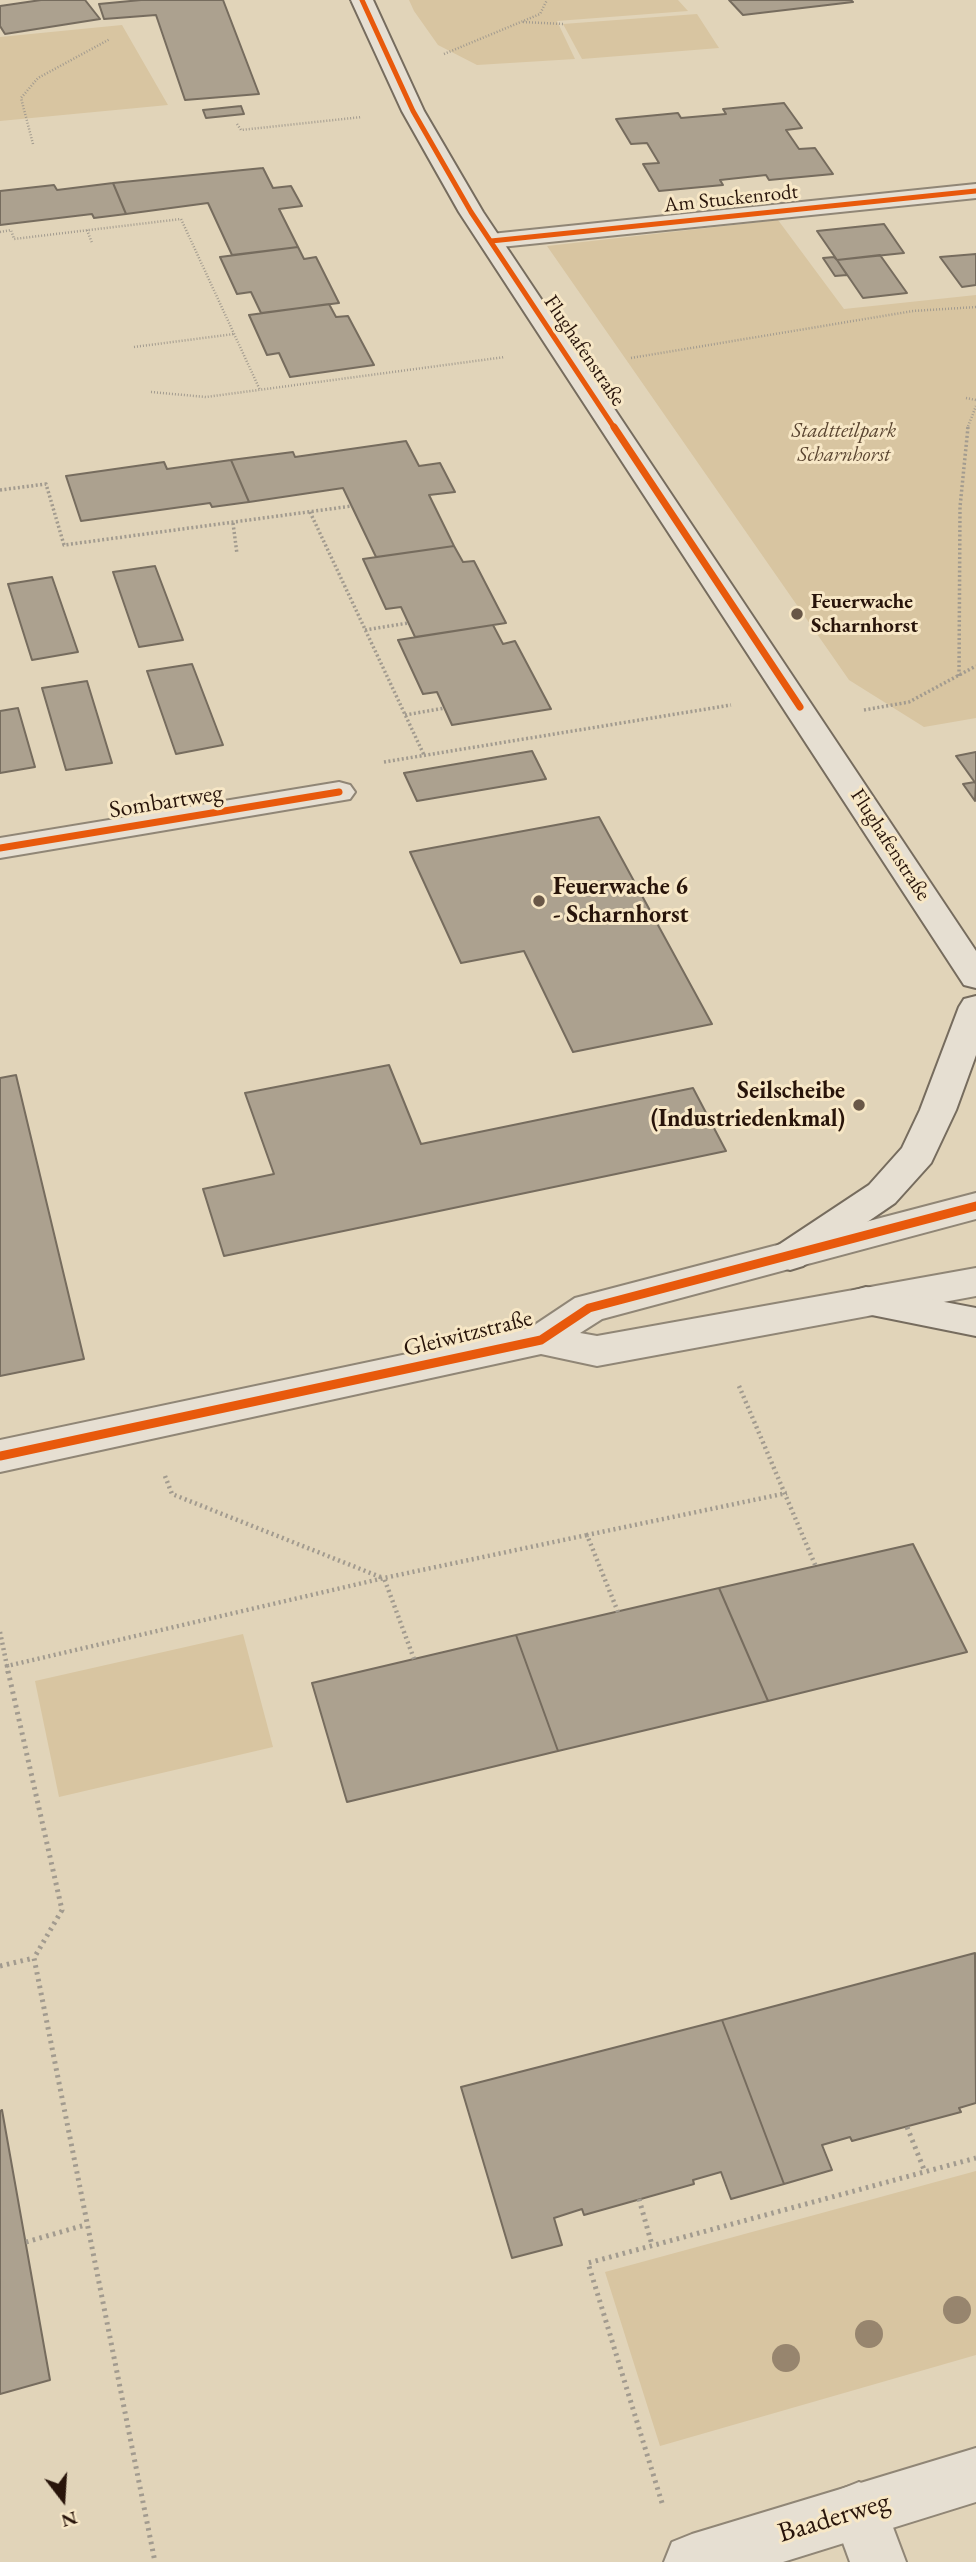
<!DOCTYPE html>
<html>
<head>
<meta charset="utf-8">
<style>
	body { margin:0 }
	#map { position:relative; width:976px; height:2562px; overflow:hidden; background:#e1d4b9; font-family:"EB Garamond",serif }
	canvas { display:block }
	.north { position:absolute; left:28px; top:2464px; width:70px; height:70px; -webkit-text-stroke:5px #f7e7c6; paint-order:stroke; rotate:163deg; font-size:19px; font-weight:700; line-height:28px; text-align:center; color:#28140a }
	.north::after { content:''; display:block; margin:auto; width:24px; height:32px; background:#28140a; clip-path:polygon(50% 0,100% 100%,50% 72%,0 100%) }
</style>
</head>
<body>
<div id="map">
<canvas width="976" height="2562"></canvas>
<div class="north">N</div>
</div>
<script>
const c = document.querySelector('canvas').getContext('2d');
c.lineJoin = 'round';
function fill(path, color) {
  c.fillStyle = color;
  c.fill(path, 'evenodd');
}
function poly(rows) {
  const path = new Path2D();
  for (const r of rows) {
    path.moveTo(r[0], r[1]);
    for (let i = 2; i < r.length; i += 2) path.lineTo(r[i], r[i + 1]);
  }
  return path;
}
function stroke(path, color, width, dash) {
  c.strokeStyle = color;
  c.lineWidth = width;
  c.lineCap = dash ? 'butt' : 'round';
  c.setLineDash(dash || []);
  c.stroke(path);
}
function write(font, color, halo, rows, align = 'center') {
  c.font = font + ' "EB Garamond",serif';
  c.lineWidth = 6;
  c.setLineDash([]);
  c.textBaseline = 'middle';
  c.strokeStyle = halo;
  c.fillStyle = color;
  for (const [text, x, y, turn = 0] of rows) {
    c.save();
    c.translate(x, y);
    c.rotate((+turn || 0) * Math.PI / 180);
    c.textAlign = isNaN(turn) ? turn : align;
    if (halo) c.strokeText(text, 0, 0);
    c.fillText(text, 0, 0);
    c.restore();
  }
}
fill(poly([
	[409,0,678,0,688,11,557,21,575,59,477,65,438,45,414,11],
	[697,14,719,48,582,59,563,24],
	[122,25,168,105,0,121,0,37],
	[778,220,844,309,976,295,976,718,924,727,849,680,547,246],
	[243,1634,273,1747,59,1797,35,1681],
	[976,2171,976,2355,660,2446,605,2272]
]), '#d8c5a1');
const building = poly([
	[41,0,85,0,100,19,5,34,0,26,0,6,41,0],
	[141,0,223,0,259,94,185,100,156,15,104,19,99,4,141,0],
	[729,0,851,0,853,2,743,15,729,0],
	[784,103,802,128,786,130,799,149,815,148,833,174,769,180,766,175,720,180,723,185,659,191,643,164,659,163,647,143,631,144,616,119,678,113,681,118,726,114,723,109,784,103],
	[241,106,244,114,206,118,203,110,241,106],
	[263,168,273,188,291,186,302,206,279,209,298,247,232,255,208,203,126,214,113,183,263,168],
	[113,183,126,214,94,218,92,214,0,225,0,191,54,185,57,190,113,183],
	[884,224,904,253,837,260,817,231,884,224],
	[298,247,304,259,316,257,339,303,261,313,251,292,237,294,220,257,298,247],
	[976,254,976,285,962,287,940,257,976,254],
	[880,255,907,293,863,298,837,260,880,255],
	[834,257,837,260,847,275,835,276,823,258,834,257],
	[329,304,336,317,348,316,374,365,290,377,279,353,267,355,249,315,329,304],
	[406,441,419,466,440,463,455,492,429,495,454,546,376,557,343,488,249,502,231,460,293,452,295,457,406,441],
	[231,460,249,502,212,507,210,503,81,521,66,476,164,462,167,469,231,460],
	[454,546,463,562,474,561,506,623,415,637,401,607,386,609,363,559,454,546],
	[155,566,183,640,139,647,113,572,155,566],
	[52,577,78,652,32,660,8,584,52,577],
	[493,625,503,644,515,641,551,709,452,725,437,692,423,694,398,640,493,625],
	[192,664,223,745,176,754,147,671,192,664],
	[87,681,112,763,66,770,42,688,87,681],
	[18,708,35,767,0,773,0,711,18,708],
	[532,751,546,779,417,801,404,773,532,751],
	[976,752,976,784,956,756,976,752],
	[975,782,976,784,975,801,963,784,975,782],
	[599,817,712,1024,573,1052,524,951,461,963,410,852,599,817],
	[389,1065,421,1144,693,1088,726,1151,224,1256,203,1189,274,1174,245,1093,389,1065],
	[16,1075,84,1359,0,1376,0,1078,16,1075],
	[913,1544,967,1652,768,1701,719,1588,913,1544],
	[719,1588,768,1701,558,1751,516,1635,719,1588],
	[516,1635,558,1751,347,1802,312,1683,516,1635],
	[975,1953,976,2103,959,2108,961,2112,852,2141,850,2137,822,2145,832,2170,784,2184,722,2020,975,1953],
	[722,2020,784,2184,731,2199,721,2172,693,2180,694,2184,584,2215,582,2209,554,2218,562,2245,512,2258,461,2087,722,2020],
	[2,2110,50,2380,0,2394,0,2111,2,2110]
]);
fill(building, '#aca18f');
stroke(building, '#766c5e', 2);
const service = poly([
	[859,2482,879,2490,906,2562,850,2562,831,2510,839,2490,859,2482]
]);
const minor = poly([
	[976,184,976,198,491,248,482,246,479,241,482,236,491,234,976,184],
	[339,782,350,785,355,792,350,799,0,858,0,838,339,782],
	[976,2448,976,2502,783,2562,664,2562,672,2542,692,2534,976,2448]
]);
const tertiary = poly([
	[976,1193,976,1219,602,1319,580,1333,597,1336,976,1268,976,1296,597,1366,541,1354,0,1472,0,1440,530,1328,575,1298,976,1193]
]);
const secondary = poly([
	[351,0,373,0,424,111,483,212,976,951,976,988,964,985,459,212,402,111,351,0],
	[976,996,976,1055,956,1110,931,1163,895,1203,803,1266,790,1270,777,1266,771,1256,777,1246,869,1185,902,1148,920,1110,959,1007,964,999,976,996],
	[866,1287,976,1308,976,1336,852,1311,847,1301,852,1291,866,1287]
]);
stroke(service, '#908676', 4);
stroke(minor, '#908676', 4);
stroke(tertiary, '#908676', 4);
stroke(secondary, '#766c5e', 4);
stroke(poly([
	[523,22,563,24],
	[444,54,540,14,547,0],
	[237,124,241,130,362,117],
	[33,144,21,98,38,78,110,39],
	[87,230,92,243],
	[0,232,11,230,14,239,181,219,260,390],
	[134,347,234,334],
	[631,358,913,311,976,307],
	[151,392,206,397,505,357],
	[966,398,976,400],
	[967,429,976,406]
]), '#a29b8f', 2.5, [1, 2]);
stroke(poly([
	[0,490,46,484,64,545,352,506],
	[310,512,424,755],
	[233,523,237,554],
	[365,630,408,623],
	[959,676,960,507,968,427],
	[864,710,909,702,976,666],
	[405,715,445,708],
	[384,762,731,705]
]), '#a29b8f', 3.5, [2, 2.5]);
stroke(poly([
	[739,1386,816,1567],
	[165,1476,172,1494,383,1578],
	[618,1612,587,1535,787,1493],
	[0,1632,7,1666],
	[414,1659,384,1578,587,1535],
	[8,1673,7,1666,384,1578]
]), '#a29b8f', 4.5, [2, 3.5]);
stroke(poly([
	[8,1671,62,1910,34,1958,155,2562],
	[0,1966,34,1958],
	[907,2127,925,2172],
	[639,2199,652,2245],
	[26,2242,85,2225],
	[662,2503,588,2263,976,2158]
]), '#a29b8f', 5, [2.5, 4.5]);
fill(service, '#e6dfd2');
fill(minor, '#e6dfd2');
fill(tertiary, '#e6dfd2');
fill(secondary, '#e6dfd2');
stroke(poly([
	[362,0,413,111,471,212,615,429],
	[491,241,976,191]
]), '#e8590c', 5);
stroke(poly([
	[614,427,800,707],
	[0,848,339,792]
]), '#e8590c', 7);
stroke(poly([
	[0,1456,541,1340,589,1308,976,1206]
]), '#e8590c', 9);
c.fillStyle = '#97856e';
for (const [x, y] of [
	[957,2310],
	[869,2334],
	[786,2358]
]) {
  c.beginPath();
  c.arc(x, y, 14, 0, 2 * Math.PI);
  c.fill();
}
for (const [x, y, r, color] of [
	[797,614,7,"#695747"],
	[539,901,7,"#695747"],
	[859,1105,7,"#695747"]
]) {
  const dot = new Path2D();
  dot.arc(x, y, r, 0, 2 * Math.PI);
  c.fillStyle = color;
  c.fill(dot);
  stroke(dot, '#f7e7c6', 2.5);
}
write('21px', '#28140a', '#f7e7c6', [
	["Am Stuckenrodt",731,199,-6],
	["Flughafenstraße",584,351,56],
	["Flughafenstraße",890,845,57]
]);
write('italic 21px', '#5a4531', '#f7e7c6', [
	["Stadtteilpark",844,431],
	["Scharnhorst",844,455]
]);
write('bold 21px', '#28140a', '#f7e7c6', [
	["Feuerwache",811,602],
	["Scharnhorst",811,626]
], 'left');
write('24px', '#28140a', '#f7e7c6', [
	["Sombartweg",166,802,-9],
	["Gleiwitzstraße",468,1334,-14]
]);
write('bold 24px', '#28140a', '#f7e7c6', [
	["Feuerwache 6",553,887],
	["- Scharnhorst",553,915],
	["Seilscheibe",845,1091,"right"],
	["(Industriedenkmal)",845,1119,"right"]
], 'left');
write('28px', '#28140a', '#f7e7c6', [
	["Baaderweg",834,2518,-17]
]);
</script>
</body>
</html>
